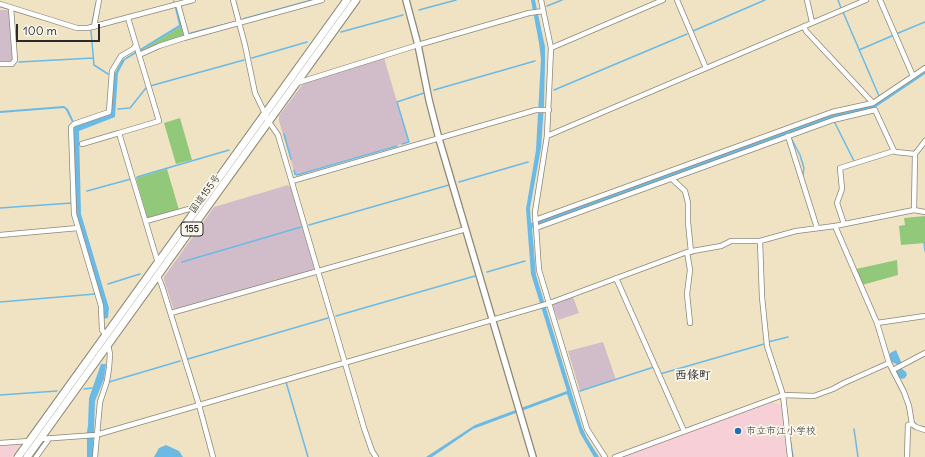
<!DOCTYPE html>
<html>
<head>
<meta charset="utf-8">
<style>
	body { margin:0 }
	#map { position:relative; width:925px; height:457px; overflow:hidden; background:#efe3c4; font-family:Delius,sans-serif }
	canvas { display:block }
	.scale { position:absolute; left:16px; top:24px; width:84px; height:18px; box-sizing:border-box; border:2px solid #2b2b2b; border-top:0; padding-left:5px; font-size:12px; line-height:14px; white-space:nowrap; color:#2b2b2b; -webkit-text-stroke:3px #fbf7ec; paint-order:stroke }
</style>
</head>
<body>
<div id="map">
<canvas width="925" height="457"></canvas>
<div class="scale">100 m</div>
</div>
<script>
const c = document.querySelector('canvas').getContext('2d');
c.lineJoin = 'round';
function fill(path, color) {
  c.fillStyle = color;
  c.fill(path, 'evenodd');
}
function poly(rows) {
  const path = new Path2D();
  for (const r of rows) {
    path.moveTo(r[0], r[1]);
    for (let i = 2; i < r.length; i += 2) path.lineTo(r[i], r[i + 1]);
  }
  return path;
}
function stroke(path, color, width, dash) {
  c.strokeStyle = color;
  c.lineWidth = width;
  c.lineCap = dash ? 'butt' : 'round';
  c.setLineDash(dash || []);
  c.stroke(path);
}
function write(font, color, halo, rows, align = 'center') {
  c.font = font + ' Delius,"Klee One",sans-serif';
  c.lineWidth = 3.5;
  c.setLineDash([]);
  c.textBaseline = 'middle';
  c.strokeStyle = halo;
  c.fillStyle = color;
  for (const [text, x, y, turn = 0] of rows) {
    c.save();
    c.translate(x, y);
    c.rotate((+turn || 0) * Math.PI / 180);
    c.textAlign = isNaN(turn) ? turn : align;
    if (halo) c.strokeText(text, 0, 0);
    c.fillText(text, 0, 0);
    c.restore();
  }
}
fill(poly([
	[773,402,781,406,787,457,622,457],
	[22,442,11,457,0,457,0,444]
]), '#f6cfd7');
fill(poly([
	[0,10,7,10,9,12,13,59,10,61,0,62],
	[384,58,409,142,297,175,295,174,279,121,279,116,305,81],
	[288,185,291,188,314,268,313,270,176,310,173,308,164,280,164,277,214,207],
	[573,297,579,313,558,320,553,306,555,303],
	[603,342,616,380,580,391,568,351]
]), '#d1bdc9');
fill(poly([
	[182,26,186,36,141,54,140,51],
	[180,118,192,160,176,164,164,123],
	[167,169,179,210,150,219,147,217,136,178],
	[925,216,925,243,901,245,899,226,905,225,904,218],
	[897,260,898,275,862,285,856,269]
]), '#92c87a');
fill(poly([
	[173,0,174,0,182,26,125,60,118,73,115,117,79,131,81,214,109,308,108,318,103,319,102,306,89,256,76,215,72,127,111,114,114,75,122,60,179,25],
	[531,0,535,0,545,47,545,62,544,105,541,148,530,208,531,223,839,112,871,106,925,71,925,74,873,109,841,116,532,228,536,275,582,427,587,438,599,457,594,457,580,433,567,394,473,429,432,457,426,457,475,425,567,391,531,274,526,209,536,150,541,59,539,43],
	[64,106,68,109,74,122,72,122,66,110,64,108,0,113,0,111],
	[896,350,902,364,898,365,892,362,889,355,890,353],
	[101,364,106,364,104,379,95,401,93,457,87,457,87,432,88,425,89,398],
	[901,368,906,372,907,375,905,378,902,379,899,377,896,371],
	[166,445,179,451,183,457,154,457,159,448]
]), '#6bbae6');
stroke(poly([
	[838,0,841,8],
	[547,6,562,0],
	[419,10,456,0],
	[843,12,879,96],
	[243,19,312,0],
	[92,24,96,4],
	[91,31,94,65,108,74],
	[693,31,765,0],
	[341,32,403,15],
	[191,33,234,22],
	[896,34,925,22],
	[859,50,894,35],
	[252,58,307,42],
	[19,62,93,58],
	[150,86,244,60],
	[434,90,535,61],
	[554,90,687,34],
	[118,109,130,108,146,88],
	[834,121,854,161],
	[284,134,291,159],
	[791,138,800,155,804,168,803,175],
	[402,144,409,142,397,102,424,93],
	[294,170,295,174,297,175,397,146],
	[137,177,229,150],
	[459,182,528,162],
	[87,191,131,179],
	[29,206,72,203],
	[0,208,28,206],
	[309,225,449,185],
	[924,243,925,251],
	[182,262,301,227],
	[487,272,525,261],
	[108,284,140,274],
	[0,302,95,294],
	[336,316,475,276],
	[768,342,788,337],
	[188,359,328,318],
	[660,374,764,344],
	[109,382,180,361],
	[286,382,308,457],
	[84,389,92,388],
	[580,391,654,367],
	[0,395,57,391],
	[854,429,858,457],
	[790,438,793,457]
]), '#6bbae6', 1.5);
const minor = poly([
	[233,0,245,45,255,93,269,122,278,135,364,428,372,451,376,457],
	[541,0,551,48,547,136,535,212,539,270,587,429,605,457],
	[677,0,706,68],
	[807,0,812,22],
	[880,0,913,76],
	[0,4,77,28,88,28,193,0],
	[178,4,187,37],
	[128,18,159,121,119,133,158,263],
	[804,26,806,31,873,103,925,68],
	[94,27,99,0],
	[551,48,663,0],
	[139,55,159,46,184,38,322,0],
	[0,64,12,64,15,60,11,8],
	[297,83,418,45,529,13,543,11],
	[547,136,866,0],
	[788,136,817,228],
	[82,144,119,133],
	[672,179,685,191,688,203,688,222,691,252],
	[292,181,536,110,549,110],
	[914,210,915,154,925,141],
	[535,220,832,112,873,103],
	[146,221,189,209,196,209],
	[844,224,837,203,842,189,840,168,894,151],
	[835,226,877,323,889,363,904,392,909,406,912,424,916,427,925,430],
	[536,228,833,120,875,110,894,151,896,152,915,154],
	[0,235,78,228],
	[760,241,762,297,767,346,783,395,790,457],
	[687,252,690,270,687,294,690,323],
	[158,276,162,286,199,405,213,457],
	[616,278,684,431],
	[171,313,466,229],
	[877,323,925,316],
	[106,335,102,330,101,306,74,214,71,127,74,124,109,112,112,71,121,56,133,49,136,45],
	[893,370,925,353],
	[40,439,96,435,547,304,687,252,721,246,731,241,760,241,796,231,835,226,914,210,925,212],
	[0,443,30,441],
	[36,457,49,439],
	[95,457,100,402,107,381,109,368,110,354,108,345],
	[615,457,783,395,814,396,833,389,844,383,889,363],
	[907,457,908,425,912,424]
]);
const tertiary = poly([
	[406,0,418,45,429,100,439,139,533,457]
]);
const trunk = poly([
	[18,457,347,0],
	[27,457,356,0]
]);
stroke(minor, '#8d8778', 6);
stroke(tertiary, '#8d8778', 8);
stroke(trunk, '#8d8778', 9);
stroke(minor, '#fff', 4.5);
stroke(tertiary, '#fff', 5.5);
stroke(trunk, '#fff', 7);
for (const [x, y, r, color] of [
	[738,431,4,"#1f6fb2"]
]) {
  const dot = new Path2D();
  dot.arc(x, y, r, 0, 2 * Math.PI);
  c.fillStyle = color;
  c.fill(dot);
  stroke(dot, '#fbf7ec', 1.5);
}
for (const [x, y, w] of [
	[192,229,22]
]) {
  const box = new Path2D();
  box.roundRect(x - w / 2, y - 7, w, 14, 3);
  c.fillStyle = '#fbf7ec';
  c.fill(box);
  stroke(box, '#2b2b2b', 1);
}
write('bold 9px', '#2b2b2b', null, [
	["155",192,229]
]);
write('10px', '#2b2b2b', '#fbf7ec', [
	["国道155号",205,194,-54]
]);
write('10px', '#2b2b2b', '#fbf7ec', [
	["市立市江小学校",746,431]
], 'left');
write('bold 12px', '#2b2b2b', '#fbf7ec', [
	["西條町",693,376]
]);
</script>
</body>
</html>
